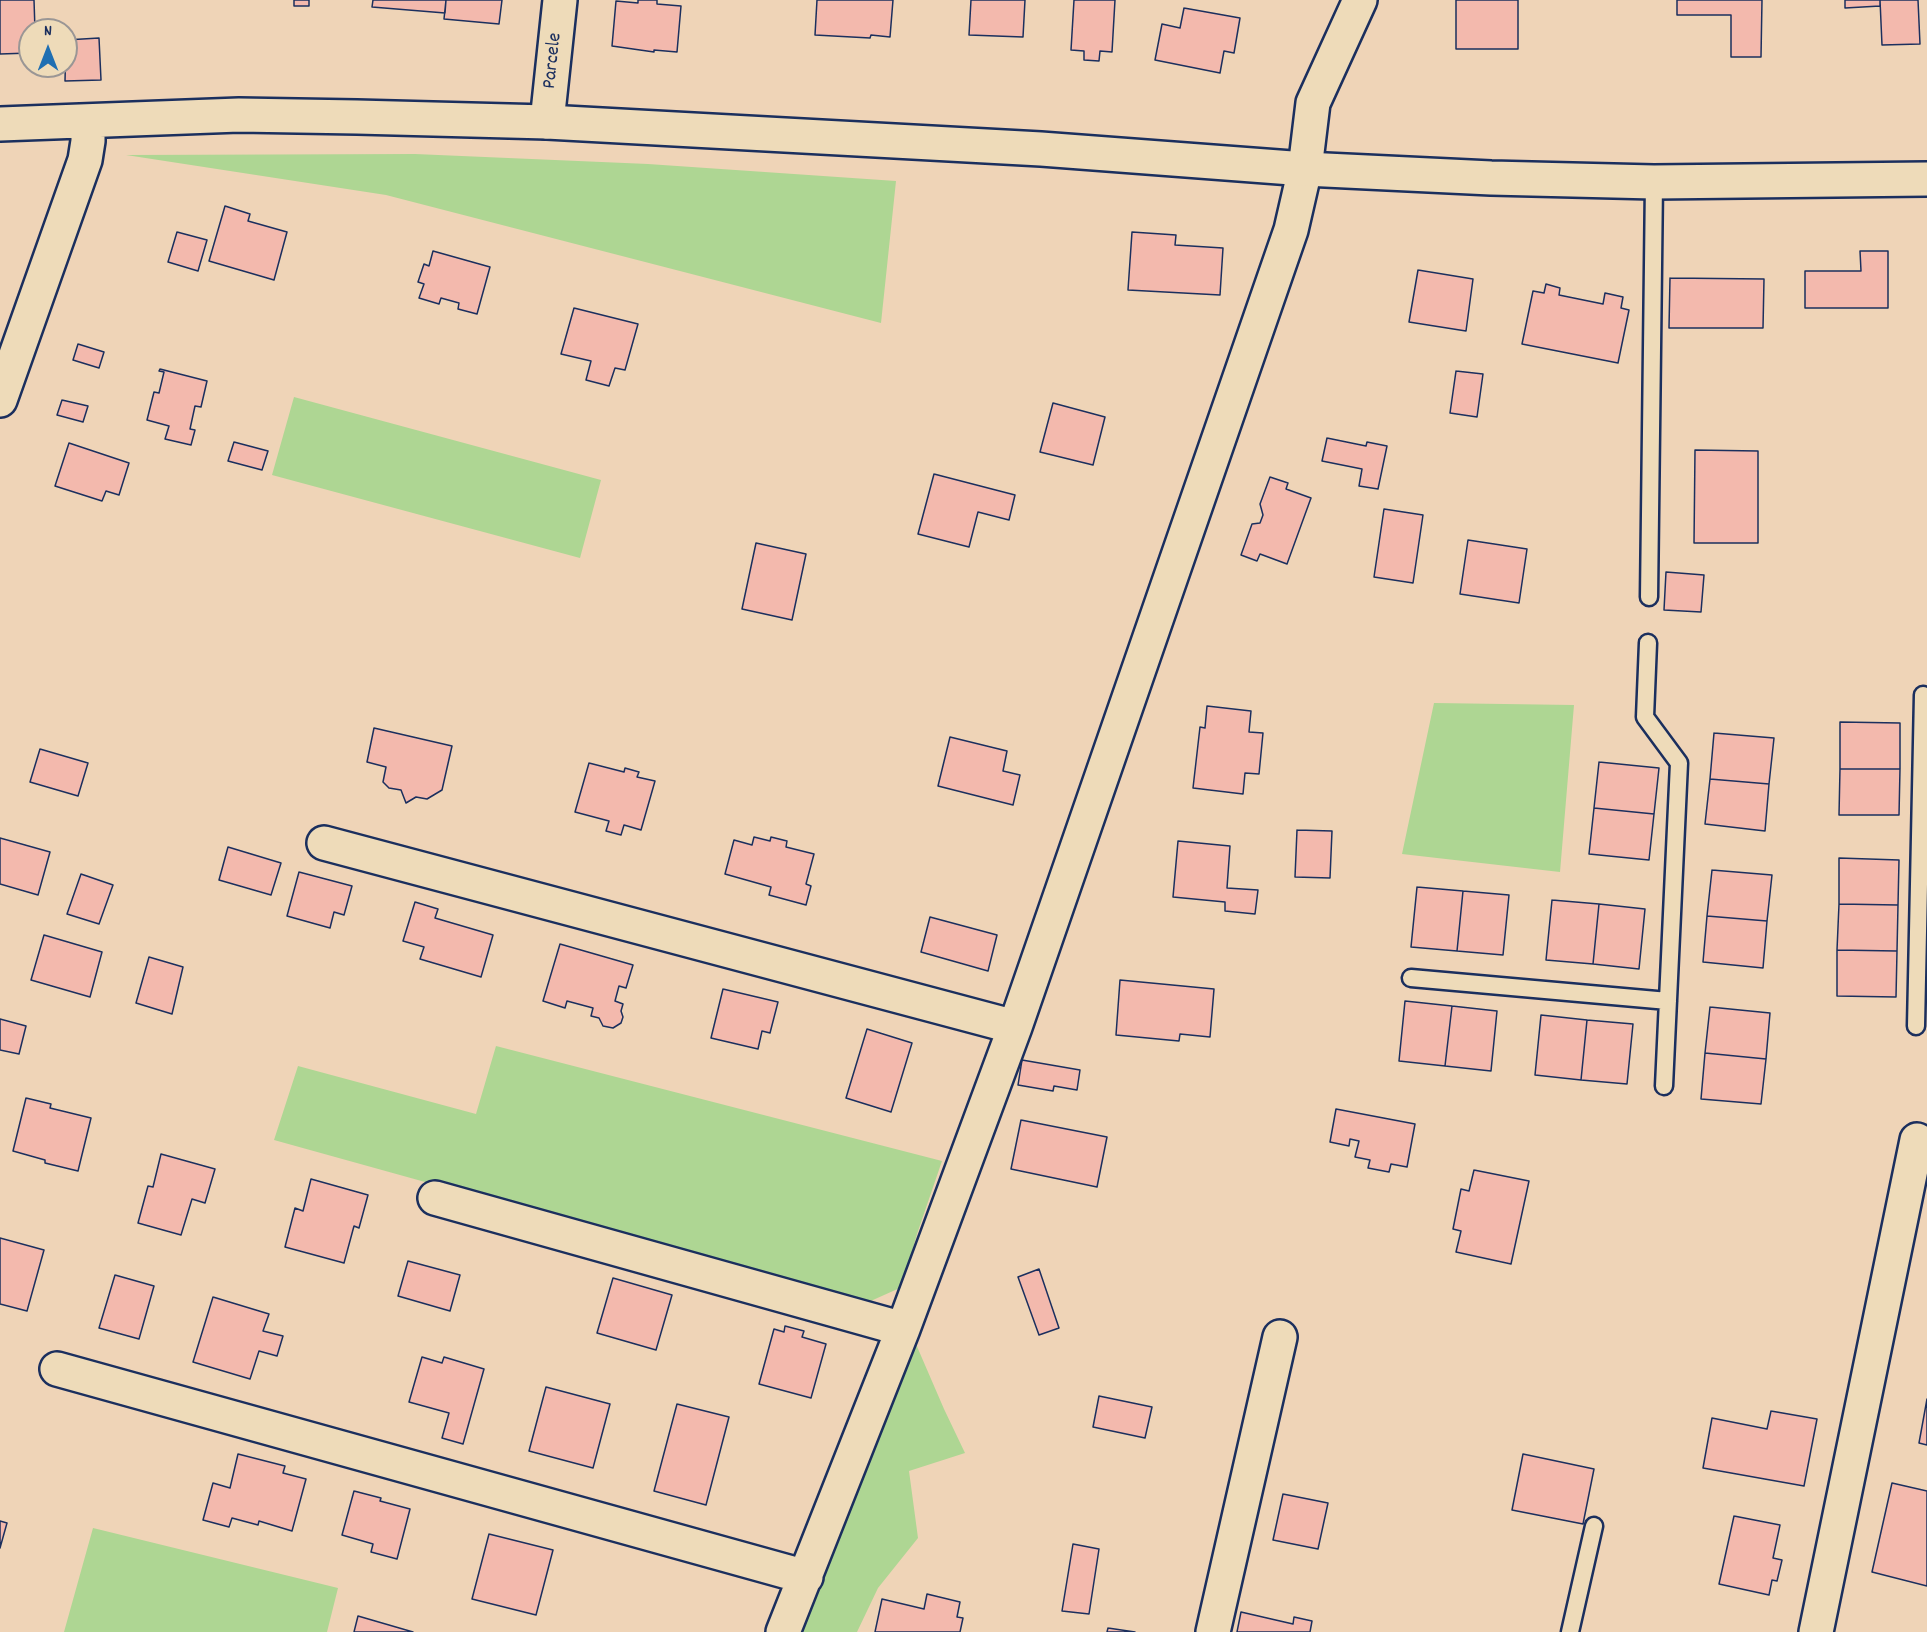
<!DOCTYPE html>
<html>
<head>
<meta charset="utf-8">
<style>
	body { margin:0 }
	#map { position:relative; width:1927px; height:1632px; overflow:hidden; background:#efd4b7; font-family:Dekko,sans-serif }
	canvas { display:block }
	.north { position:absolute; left:18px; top:18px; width:60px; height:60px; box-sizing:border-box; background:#eedbb9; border:2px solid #9a9695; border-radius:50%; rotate:0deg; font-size:16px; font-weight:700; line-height:24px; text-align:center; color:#1b2f5e }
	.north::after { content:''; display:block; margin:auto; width:21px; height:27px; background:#1f6fb2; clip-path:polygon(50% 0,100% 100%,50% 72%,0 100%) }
</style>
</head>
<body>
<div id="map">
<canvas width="1927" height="1632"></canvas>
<div class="north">N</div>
</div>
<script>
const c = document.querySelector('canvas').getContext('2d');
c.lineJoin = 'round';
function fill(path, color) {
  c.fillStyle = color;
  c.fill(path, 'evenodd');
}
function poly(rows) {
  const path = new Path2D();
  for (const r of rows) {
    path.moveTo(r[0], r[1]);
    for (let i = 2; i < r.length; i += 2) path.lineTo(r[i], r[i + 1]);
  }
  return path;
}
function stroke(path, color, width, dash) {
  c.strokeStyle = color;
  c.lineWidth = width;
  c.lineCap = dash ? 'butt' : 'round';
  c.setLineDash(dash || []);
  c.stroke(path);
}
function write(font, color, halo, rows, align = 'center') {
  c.font = font + ' Dekko,sans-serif';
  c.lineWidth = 6;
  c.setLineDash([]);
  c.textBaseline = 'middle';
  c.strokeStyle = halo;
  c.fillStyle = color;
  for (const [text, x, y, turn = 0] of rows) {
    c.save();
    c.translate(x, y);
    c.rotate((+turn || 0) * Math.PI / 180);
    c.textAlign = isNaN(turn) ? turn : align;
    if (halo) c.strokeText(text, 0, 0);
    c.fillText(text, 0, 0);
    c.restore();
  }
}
fill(poly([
	[415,154,648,164,896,181,881,323,386,195,126,155],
	[294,397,601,480,580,558,272,475],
	[1434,703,1574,705,1560,872,1402,854],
	[496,1046,942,1161,917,1234,902,1287,864,1304,274,1140,298,1066,476,1114],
	[909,1328,944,1409,965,1453,909,1471,918,1538,878,1588,857,1632,796,1632],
	[93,1528,338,1588,327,1632,64,1632]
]), '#aed693');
const building = poly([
	[0,0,34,0,35,30,30,30,30,53,0,54,0,0],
	[294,0,309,0,309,6,294,6,294,0],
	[373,0,446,0,445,13,372,7,373,0],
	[446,0,502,0,499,24,444,19,446,0],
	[638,0,657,0,657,4,681,6,677,52,654,50,654,52,612,46,616,1,638,3,638,0],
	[817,0,893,0,890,37,871,35,870,38,815,35,817,0],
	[971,0,1025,0,1023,37,969,35,971,0],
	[1074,0,1115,0,1112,52,1100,51,1099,61,1084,60,1084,51,1071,50,1074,0],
	[1456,0,1518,0,1518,49,1456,49,1456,0],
	[1677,0,1762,0,1761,57,1731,57,1731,15,1677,15,1677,0],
	[1845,0,1880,0,1880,6,1845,8,1845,0],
	[1880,0,1918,0,1920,44,1882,45,1880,0],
	[1184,8,1240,18,1234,53,1224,51,1220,73,1155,60,1162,24,1180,28,1184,8],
	[99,38,101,80,65,81,66,40,99,38],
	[225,206,250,214,248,221,287,232,274,280,209,261,225,206],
	[177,232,207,240,198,271,168,262,177,232],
	[1132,232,1176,235,1175,245,1223,248,1220,295,1128,290,1132,232],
	[433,251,490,267,477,314,458,309,459,303,441,298,439,304,419,298,424,284,418,282,424,264,429,266,433,251],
	[1860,251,1888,251,1888,308,1805,308,1805,271,1861,271,1860,251],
	[1418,270,1473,279,1466,331,1409,322,1418,270],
	[1670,278,1764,279,1763,328,1669,328,1670,278],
	[1546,284,1560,288,1559,295,1603,304,1605,293,1623,297,1621,308,1629,310,1618,363,1522,344,1533,291,1544,293,1546,284],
	[574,308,638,324,625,370,615,368,609,386,586,380,591,361,561,354,574,308],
	[78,344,104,352,99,368,73,360,78,344],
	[160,369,207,381,201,407,195,406,190,429,195,430,191,445,165,439,169,426,147,420,154,392,159,393,164,372,159,371,160,369],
	[1456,371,1483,374,1477,417,1450,413,1456,371],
	[62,400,88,406,83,422,57,415,62,400],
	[1053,403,1105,417,1093,465,1040,452,1053,403],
	[1327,438,1366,446,1367,442,1387,446,1378,489,1359,486,1362,469,1322,461,1327,438],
	[234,442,268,451,262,470,228,461,234,442],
	[69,443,129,463,119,495,106,491,102,501,55,486,69,443],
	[1695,450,1758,451,1758,543,1694,543,1695,450],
	[934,474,1015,495,1009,520,978,512,969,547,918,534,934,474],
	[1270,477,1288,483,1286,489,1311,498,1287,564,1260,554,1257,561,1241,555,1252,524,1260,523,1263,515,1260,504,1270,477],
	[1384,509,1423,515,1413,583,1374,577,1384,509],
	[1468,540,1527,549,1519,603,1460,594,1468,540],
	[756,543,806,554,792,620,742,609,756,543],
	[1666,572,1704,575,1701,612,1664,610,1666,572],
	[1207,706,1251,711,1249,732,1263,733,1259,774,1245,773,1243,794,1193,788,1200,727,1205,728,1207,706],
	[1840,722,1900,723,1900,769,1840,769,1840,722],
	[374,728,452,746,442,790,427,799,416,797,406,803,401,790,389,788,383,782,386,767,367,762,374,728],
	[1714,733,1774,738,1769,784,1710,779,1714,733],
	[950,737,1007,751,1003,771,1020,775,1013,805,938,786,950,737],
	[40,749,88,763,78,796,30,782,40,749],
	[1599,762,1659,768,1654,814,1594,808,1599,762],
	[589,763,624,772,625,768,639,772,637,777,655,781,641,830,624,825,621,835,606,831,609,821,575,812,589,763],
	[1840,769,1900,769,1899,815,1839,815,1840,769],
	[1710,779,1769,784,1765,831,1705,824,1710,779],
	[1594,808,1654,814,1649,860,1589,854,1594,808],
	[1297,830,1332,831,1330,878,1295,877,1297,830],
	[754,837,770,841,771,837,787,841,786,847,814,854,806,884,811,886,806,905,769,895,771,887,725,874,734,840,752,845,754,837],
	[0,838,50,852,38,895,0,884,0,838],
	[1178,841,1230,846,1227,888,1258,890,1255,914,1225,911,1225,902,1173,897,1178,841],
	[228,847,281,863,271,895,219,880,228,847],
	[1839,858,1899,860,1898,905,1839,904,1839,858],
	[1712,870,1772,875,1767,921,1707,916,1712,870],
	[299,872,352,886,344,915,334,912,330,928,287,916,299,872],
	[81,874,113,885,99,924,67,914,81,874],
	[1417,887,1463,891,1457,951,1411,947,1417,887],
	[1463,891,1509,895,1503,955,1457,951,1463,891],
	[1552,900,1599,904,1593,964,1546,960,1552,900],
	[415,902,438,909,435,918,493,935,481,977,420,959,424,947,403,941,415,902],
	[1599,904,1645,909,1639,969,1593,964,1599,904],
	[1839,904,1898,905,1897,951,1837,950,1839,904],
	[1707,916,1767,921,1763,968,1703,962,1707,916],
	[930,917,997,935,988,971,921,952,930,917],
	[44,935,102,952,90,997,31,980,44,935],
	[560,944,633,965,626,988,619,986,615,1001,623,1004,621,1011,623,1017,621,1023,613,1028,603,1026,599,1018,591,1016,593,1008,567,1001,565,1008,543,1001,560,944],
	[1837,950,1897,951,1896,997,1837,996,1837,950],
	[149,957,183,967,172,1014,136,1003,149,957],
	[1120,980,1214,989,1210,1037,1180,1034,1179,1041,1116,1035,1120,980],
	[723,989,778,1002,770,1033,762,1031,758,1049,711,1038,723,989],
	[1405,1001,1452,1006,1445,1066,1399,1061,1405,1001],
	[1452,1006,1497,1011,1491,1071,1445,1066,1452,1006],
	[1710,1007,1770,1013,1766,1059,1705,1053,1710,1007],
	[1541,1015,1587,1020,1581,1080,1535,1075,1541,1015],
	[0,1019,26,1026,19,1054,0,1050,0,1019],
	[1587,1020,1633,1024,1627,1084,1581,1080,1587,1020],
	[867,1029,912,1043,891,1112,846,1098,867,1029],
	[1705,1053,1766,1059,1761,1104,1701,1099,1705,1053],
	[1022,1060,1080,1070,1077,1090,1054,1086,1053,1091,1018,1085,1022,1060],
	[26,1098,51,1104,50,1108,91,1118,78,1171,45,1163,45,1160,13,1151,26,1098],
	[1336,1109,1415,1124,1407,1167,1391,1164,1389,1172,1368,1168,1370,1160,1355,1157,1359,1141,1350,1139,1349,1146,1330,1142,1336,1109],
	[1021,1120,1107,1137,1097,1187,1011,1169,1021,1120],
	[161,1154,215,1169,205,1203,192,1199,181,1235,138,1223,148,1186,153,1187,161,1154],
	[1474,1170,1529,1181,1511,1264,1456,1252,1461,1231,1453,1229,1461,1189,1469,1191,1474,1170],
	[311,1179,368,1195,359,1228,354,1226,344,1263,285,1247,295,1208,303,1211,311,1179],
	[0,1238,44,1250,27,1311,0,1304,0,1238],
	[408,1261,460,1275,450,1311,398,1296,408,1261],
	[1039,1269,1059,1328,1039,1335,1018,1277,1039,1269],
	[115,1275,154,1286,139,1339,99,1328,115,1275],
	[613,1278,672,1295,656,1350,597,1333,613,1278],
	[213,1297,269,1314,263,1331,283,1336,277,1356,259,1351,250,1379,193,1362,213,1297],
	[785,1326,804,1331,802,1337,826,1344,811,1398,759,1384,774,1329,784,1332,785,1326],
	[422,1357,442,1363,444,1357,484,1369,463,1444,442,1438,449,1413,409,1402,422,1357],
	[546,1387,610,1404,593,1468,529,1451,546,1387],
	[1099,1396,1152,1407,1145,1438,1093,1427,1099,1396],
	[1927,1399,1927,1445,1919,1443,1927,1399],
	[677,1404,729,1417,706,1505,654,1491,677,1404],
	[1771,1411,1817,1419,1804,1486,1703,1468,1712,1418,1767,1429,1771,1411],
	[238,1454,285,1466,283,1473,306,1479,292,1531,259,1521,258,1525,232,1518,229,1527,203,1520,213,1483,230,1488,238,1454],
	[1523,1454,1594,1469,1583,1524,1512,1510,1523,1454],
	[1892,1483,1927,1491,1927,1586,1872,1572,1892,1483],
	[354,1491,381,1498,380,1501,410,1509,397,1559,371,1552,373,1544,342,1535,354,1491],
	[1283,1494,1328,1503,1318,1549,1273,1540,1283,1494],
	[1734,1516,1780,1525,1773,1558,1782,1560,1777,1581,1772,1580,1769,1595,1719,1584,1734,1516],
	[0,1521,7,1523,0,1548,0,1521],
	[489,1534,553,1550,536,1615,472,1599,489,1534],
	[1073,1544,1099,1549,1089,1614,1062,1611,1073,1544],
	[927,1594,960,1602,957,1617,963,1618,960,1632,875,1632,882,1599,924,1609,927,1594],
	[1241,1612,1293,1624,1294,1617,1312,1621,1310,1632,1237,1632,1241,1612],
	[358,1616,413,1632,354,1632,358,1616],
	[1108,1628,1135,1632,1107,1632,1108,1628]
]);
fill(building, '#f3b9ad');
stroke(building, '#1b2f5e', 1.5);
const service = poly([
	[1649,597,1654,182],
	[1648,643,1645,717,1679,763,1664,1086],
	[1411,978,1668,1001],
	[1916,1026,1923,695],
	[1570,1632,1594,1526]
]);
const minor = poly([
	[547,122,560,0],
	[324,843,1015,1027],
	[435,1198,903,1329],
	[57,1369,806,1577],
	[783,1632,903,1329,1015,1027,1291,230,1305,169,1313,103,1360,0],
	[1213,1632,1280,1337],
	[1816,1632,1917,1140]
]);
const tertiary = poly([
	[0,124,239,115,357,117,547,122,1041,149,1305,169,1491,178,1654,182,1927,179],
	[0,400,85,160,88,141,88,121]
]);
stroke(service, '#1b2f5e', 21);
stroke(minor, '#1b2f5e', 38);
stroke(tertiary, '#1b2f5e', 38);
stroke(service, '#eedbb9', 16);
stroke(minor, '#eedbb9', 33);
stroke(tertiary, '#eedbb9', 33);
write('20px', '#1b2f5e', '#eedbb9', [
	["Parcele",554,61,-84]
]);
</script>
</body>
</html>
